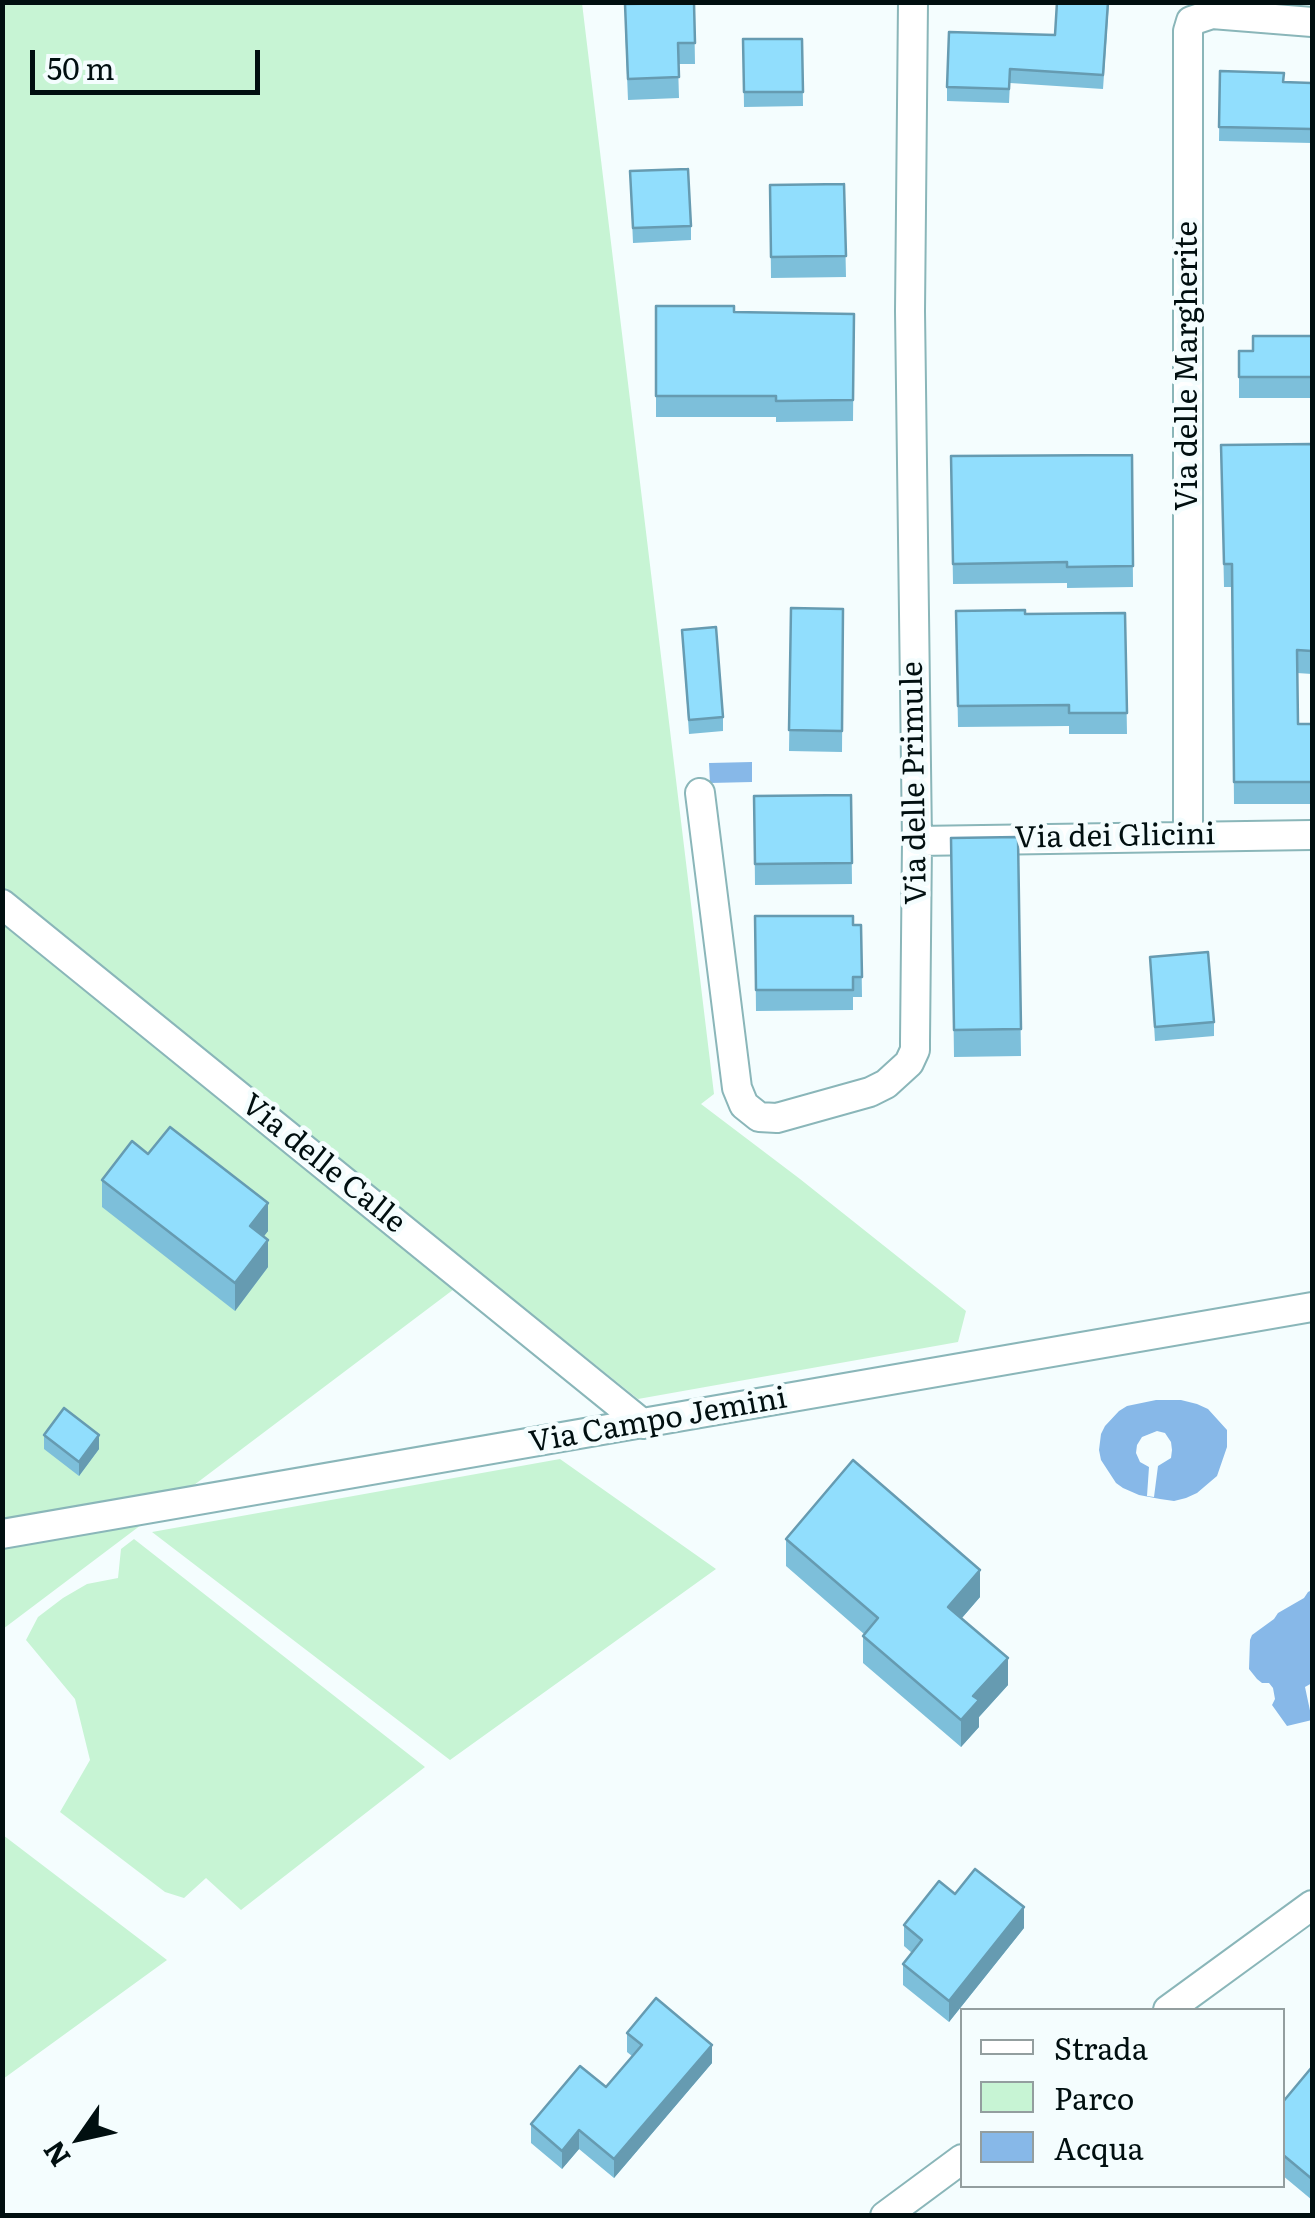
<!DOCTYPE html>
<html>
<head>
<meta charset="utf-8">
<style>
	body { margin:0 }
	#map { position:relative; width:1315px; height:2218px; overflow:hidden; background:#f4fdfe; font-family:Literata,serif }
	canvas { display:block }
	.frame { position:absolute; inset:0; border:5px solid #010f10; pointer-events:none }
	.legend { position:absolute; left:960px; top:2008px; width:325px; height:180px; box-sizing:border-box; background:#f4fdfe; border:2px solid #939e9f; margin:0; padding:12px 18px; list-style:none; font-size:30px; color:#010f10 }
	.legend li { display:flex; align-items:center; gap:20px; height:50px }
	.legend b { width:50px; border:2px solid #939e9f }
	.north { position:absolute; left:30px; top:2088px; width:100px; height:100px; -webkit-text-stroke:8px #f4fdfe; paint-order:stroke; rotate:236deg; font-size:28px; font-weight:700; line-height:40px; text-align:center; color:#010f10 }
	.north::after { content:''; display:block; margin:auto; width:35px; height:45px; background:#010f10; clip-path:polygon(50% 0,100% 100%,50% 72%,0 100%) }
	.scale { position:absolute; left:30px; top:50px; width:230px; height:45px; box-sizing:border-box; border:5px solid #010f10; border-top:0; padding-left:12px; font-size:30px; line-height:35px; white-space:nowrap; color:#010f10; -webkit-text-stroke:8px #f4fdfe; paint-order:stroke }
</style>
</head>
<body>
<div id="map">
<canvas width="1315" height="2218"></canvas>
<div class="frame"></div>
<ul class="legend">
<li><b style="height:12px;background:#fff"></b>Strada</li>
<li><b style="height:28px;background:#c7f4d4"></b>Parco</li>
<li><b style="height:28px;background:#87b8e8"></b>Acqua</li>
</ul>
<div class="north">N</div>
<div class="scale">50 m</div>
</div>
<script>
const c = document.querySelector('canvas').getContext('2d');
c.lineJoin = 'round';
function fill(path, color) {
  c.fillStyle = color;
  c.fill(path, 'evenodd');
}
function poly(rows) {
  const path = new Path2D();
  for (const r of rows) {
    path.moveTo(r[0], r[1]);
    for (let i = 2; i < r.length; i += 2) path.lineTo(r[i], r[i + 1]);
  }
  return path;
}
function stroke(path, color, width, dash) {
  c.strokeStyle = color;
  c.lineWidth = width;
  c.lineCap = dash ? 'butt' : 'round';
  c.setLineDash(dash || []);
  c.stroke(path);
}
function write(font, color, halo, rows, align = 'center') {
  c.font = font + ' Literata,serif';
  c.lineWidth = 9;
  c.setLineDash([]);
  c.textBaseline = 'middle';
  c.strokeStyle = halo;
  c.fillStyle = color;
  for (const [text, x, y, turn = 0] of rows) {
    c.save();
    c.translate(x, y);
    c.rotate((+turn || 0) * Math.PI / 180);
    c.textAlign = isNaN(turn) ? turn : align;
    if (halo) c.strokeText(text, 0, 0);
    c.fillText(text, 0, 0);
    c.restore();
  }
}
fill(poly([
	[3,3,582,3,714,1094,701,1104,800,1179,966,1311,958,1342,638,1399,478,1271,3,1629],
	[560,1459,716,1569,450,1760,152,1532],
	[134,1539,425,1767,241,1910,206,1878,184,1898,165,1892,60,1812,90,1760,75,1699,26,1640,38,1617,63,1598,87,1584,118,1578,121,1549],
	[3,1835,167,1960,3,2079,2,2079]
]), '#c7f4d4');
fill(poly([
	[752,762,752,782,710,783,709,763],
	[1156,1400,1181,1400,1197,1404,1208,1409,1227,1430,1227,1447,1217,1476,1197,1493,1186,1498,1174,1501,1160,1499,1139,1495,1123,1488,1116,1483,1101,1460,1099,1450,1101,1434,1105,1426,1119,1411,1127,1406],
	[1312,1590,1312,1683,1305,1687,1312,1720,1287,1726,1272,1705,1275,1699,1273,1688,1269,1683,1262,1683,1257,1679,1249,1669,1250,1640,1252,1635,1274,1619,1278,1613,1304,1598,1308,1592]
]), '#87b8e8');
fill(poly([
	[1157,1431,1165,1433,1171,1442,1172,1450,1171,1458,1158,1466,1154,1497,1147,1496,1149,1467,1140,1462,1136,1453,1137,1445,1142,1437]
]), '#f4fdfe');
const street = poly([
	[700,793,737,1088,744,1105,759,1117,777,1118,870,1092,886,1084,909,1063,915,1050,915,1041,917,841,910,311,913,2],
	[1188,835,1188,31,1191,21,1212,14,1312,22],
	[917,841,1312,835],
	[2,904,643,1424],
	[2,1534,1312,1307],
	[1168,2010,1312,1905],
	[885,2216,962,2159]
]);
stroke(street, '#8ab6b9', 32);
stroke(street, '#fff', 28);
fill(poly([
	[1109,2,1103,89,1010,83,1009,103,947,101,947,87,1055,35],
	[694,3,695,64,678,64,679,98,628,100,625,25],
	[743,39,802,39,803,106,744,107],
	[1220,71,1283,82,1312,83,1312,143,1219,141],
	[630,171,691,226,691,240,633,243],
	[844,184,846,277,771,278,770,185],
	[656,306,734,312,854,314,853,421,776,422,776,417,656,417],
	[1312,336,1312,398,1239,398,1239,351,1253,351],
	[1312,444,1312,674,1297,673,1298,724,1312,724,1312,804,1234,804,1232,587,1224,587,1221,445],
	[1132,455,1133,587,1067,588,1067,583,953,584,951,456],
	[791,608,843,609,842,752,789,751],
	[956,611,1025,614,1125,613,1127,734,1069,734,1069,726,958,727],
	[682,630,723,717,723,731,689,734],
	[851,795,852,884,755,885,754,796],
	[1018,837,1021,1056,954,1057,951,838],
	[755,916,861,925,862,997,853,997,853,1010,756,1011],
	[1150,957,1214,1022,1214,1036,1155,1041],
	[148,1154,268,1231,264,1236,268,1267,235,1311,102,1207,102,1180],
	[44,1435,99,1449,79,1476,44,1449],
	[786,1539,980,1597,962,1618,1008,1685,979,1717,979,1727,961,1747,863,1663,863,1636,864,1634,786,1566],
	[955,1894,1024,1928,949,2022,903,1985,903,1964,912,1953,904,1946,904,1925],
	[627,2033,712,2063,614,2178,579,2149,562,2169,531,2143,531,2124,606,2087,632,2056,627,2052],
	[1312,2067,1312,2200,1282,2175,1282,2103]
]), '#7dbfda');
fill(poly([
	[268,1203,268,1231,250,1254,250,1226],
	[268,1240,268,1267,235,1311,235,1283],
	[99,1435,99,1449,79,1476,79,1462],
	[980,1570,980,1597,948,1634,948,1607],
	[1008,1658,1008,1685,979,1717,979,1727,961,1747,961,1720,973,1696],
	[1024,1907,1024,1928,949,2022,949,2001],
	[712,2045,712,2063,614,2178,614,2159],
	[579,2130,579,2149,562,2169,562,2151]
]), '#669bb1');
const building = poly([
	[1057,2,1108,2,1103,75,1010,69,1009,89,947,87,949,32,1055,35,1057,2],
	[694,3,695,43,678,43,679,77,628,79,625,4,694,3],
	[743,39,802,39,803,92,744,92,743,39],
	[1220,71,1284,73,1283,82,1312,83,1312,129,1219,127,1220,71],
	[688,169,691,226,633,228,630,171,688,169],
	[844,184,846,256,771,257,770,185,844,184],
	[656,306,734,306,734,312,854,314,853,400,776,401,776,396,656,396,656,306],
	[1253,336,1312,336,1312,377,1239,377,1239,351,1253,351,1253,336],
	[1312,444,1312,651,1297,650,1298,724,1312,724,1312,782,1234,782,1232,564,1224,564,1221,445,1312,444],
	[1132,455,1133,566,1067,567,1067,562,953,564,951,456,1132,455],
	[791,608,843,609,842,731,789,730,791,608],
	[1025,610,1025,614,1125,613,1127,713,1069,713,1069,705,958,706,956,611,1025,610],
	[716,627,723,717,689,720,682,630,716,627],
	[851,795,852,863,755,864,754,796,851,795],
	[1018,837,1021,1029,954,1030,951,838,1018,837],
	[755,916,853,916,853,925,861,925,862,977,853,977,853,990,756,990,755,916],
	[1208,952,1214,1022,1155,1027,1150,957,1208,952],
	[170,1127,268,1203,250,1226,268,1240,235,1283,102,1180,132,1141,148,1154,170,1127],
	[64,1408,99,1435,79,1462,44,1435,64,1408],
	[853,1460,980,1570,948,1607,1008,1658,973,1696,979,1700,961,1720,863,1636,878,1618,786,1539,853,1460],
	[975,1869,1024,1907,949,2001,903,1964,922,1940,904,1925,939,1881,955,1894,975,1869],
	[656,1998,712,2045,614,2159,579,2130,562,2151,531,2124,580,2066,606,2087,642,2045,627,2033,656,1998],
	[1312,2067,1312,2179,1282,2154,1282,2103,1312,2067]
]);
fill(building, '#91defd');
stroke(building, '#669bb1', 2.5);
write('30px', '#010f10', '#f4fdfe', [
	["Via delle Margherite",1188,366,-90],
	["Via delle Primule",915,783,-91],
	["Via dei Glicini",1115,837,-1],
	["Via delle Calle",323,1164,39],
	["Via Campo Jemini",658,1421,-10]
]);
</script>
</body>
</html>
